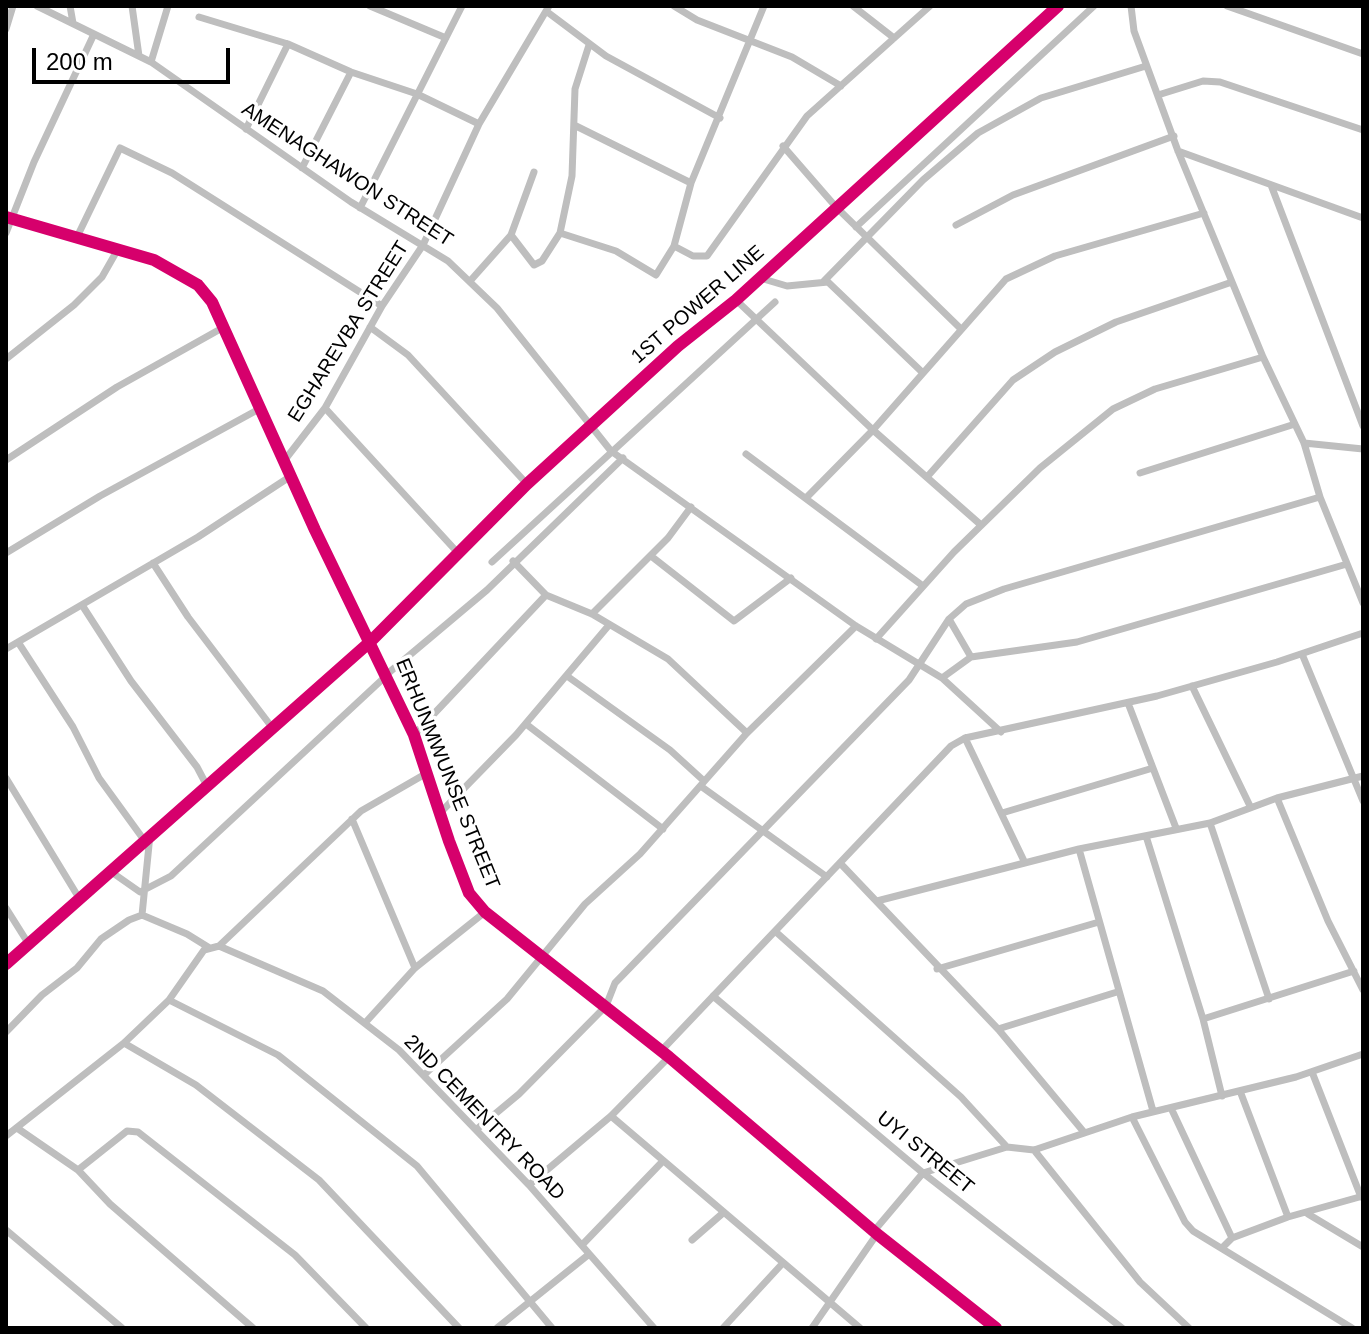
<!DOCTYPE html>
<html>
<head>
<meta charset="utf-8">
<style>
	body { margin:0 }
	#map { position:relative; width:1369px; height:1334px; overflow:hidden; background:#fff; font-family:Arial,sans-serif }
	canvas { display:block }
	.frame { position:absolute; inset:0; border:8px solid #000; pointer-events:none }
	.scale { position:absolute; left:32px; top:48px; width:198px; height:36px; box-sizing:border-box; border:4px solid #000; border-top:0; padding-left:10px; font-size:24px; line-height:28px; white-space:nowrap; color:#000; -webkit-text-stroke:6px #fff; paint-order:stroke }
</style>
</head>
<body>
<div id="map">
<canvas width="1369" height="1334"></canvas>
<div class="frame"></div>
<div class="scale">200 m</div>
</div>
<script>
const c = document.querySelector('canvas').getContext('2d');
c.lineJoin = 'round';
function poly(rows) {
  const path = new Path2D();
  for (const r of rows) {
    path.moveTo(r[0], r[1]);
    for (let i = 2; i < r.length; i += 2) path.lineTo(r[i], r[i + 1]);
  }
  return path;
}
function stroke(path, color, width, dash) {
  c.strokeStyle = color;
  c.lineWidth = width;
  c.lineCap = dash ? 'butt' : 'round';
  c.setLineDash(dash || []);
  c.stroke(path);
}
function write(font, color, halo, rows, align = 'center') {
  c.font = font + ' Arial,sans-serif';
  c.lineWidth = 7;
  c.setLineDash([]);
  c.textBaseline = 'middle';
  c.strokeStyle = halo;
  c.fillStyle = color;
  for (const [text, x, y, turn = 0] of rows) {
    c.save();
    c.translate(x, y);
    c.rotate((+turn || 0) * Math.PI / 180);
    c.textAlign = isNaN(turn) ? turn : align;
    if (halo) c.strokeText(text, 0, 0);
    c.fillText(text, 0, 0);
    c.restore();
  }
}
stroke(poly([
	[37,6,151,62,351,202,448,261,497,308,611,451,856,626,942,678,1001,732],
	[70,6,73,23],
	[132,6,139,56],
	[370,6,446,38],
	[674,6,697,20,792,57,841,86],
	[853,6,894,38],
	[1131,6,1134,31,1178,151,1263,357,1304,443,1320,497,1363,603],
	[1227,6,1363,54],
	[546,11,606,56,720,118],
	[199,17,288,44,351,72,417,94,479,124],
	[6,29,13,6],
	[589,45,575,89,572,176,560,233,616,251,656,275,674,246,691,183,764,6],
	[151,62,168,6],
	[1158,95,1203,81,1220,82,1363,130],
	[574,125,691,183],
	[246,129,288,44],
	[783,146,836,207,961,329],
	[1178,151,1363,218],
	[302,168,351,72],
	[1271,185,1363,426],
	[360,208,462,6],
	[6,217,154,260,198,285,212,302,315,530,414,735,449,841,469,893,485,912,669,1057,877,1234,996,1328],
	[956,225,1013,195,1174,136],
	[856,227,1094,6],
	[6,233,34,162,94,34],
	[511,235,534,265,542,261,560,233],
	[77,237,120,148,172,173,382,306],
	[674,246,693,256,707,256,807,116,930,6],
	[760,278,787,286,828,282,923,373],
	[471,280,511,235,534,172],
	[824,281,923,180,978,133,1041,98,1146,66],
	[736,300,873,430,981,525],
	[370,327,408,355,527,484],
	[6,359,74,305,102,277,118,249],
	[325,408,458,553],
	[1304,443,1363,449],
	[746,454,923,586],
	[6,460,117,387,224,327],
	[284,461,325,408,382,306,423,245,479,124,549,6],
	[1140,473,1295,424],
	[927,477,1013,380,1055,352,1116,322,1232,282],
	[806,498,873,430,1006,279,1055,256,1204,213],
	[6,553,100,496,261,408],
	[651,556,734,621,791,578],
	[513,561,546,595],
	[492,562,775,302],
	[153,563,188,617,271,726],
	[82,605,131,681,197,767,207,786],
	[592,614,668,538,691,507],
	[949,619,971,657],
	[876,639,954,552,1040,468,1113,409,1155,389,1263,357],
	[18,642,73,727,99,778,144,840],
	[6,649,198,537,291,476],
	[1302,654,1363,801],
	[386,675,487,590,623,458],
	[567,676,670,750,704,781],
	[942,678,971,657,1077,642,1347,564],
	[1192,686,1250,806],
	[1128,703,1176,828],
	[526,724,663,829],
	[414,735,546,595,592,614,668,659,747,733],
	[965,738,1025,863],
	[6,778,79,898],
	[702,787,827,877],
	[1277,798,1328,921,1363,990],
	[440,813,516,735,609,625],
	[1002,813,1153,768],
	[352,819,415,968],
	[1210,823,1269,999],
	[1146,836,1203,1019,1222,1096],
	[1079,849,1153,1111],
	[840,863,998,1029,1083,1131],
	[110,871,140,892,171,876,386,676],
	[877,901,1079,849,1210,823,1277,798,1363,776],
	[6,908,28,943],
	[142,915,150,835],
	[776,932,961,1097,1007,1147],
	[219,946,323,991,399,1050,529,1185,654,1328],
	[6,964,371,641,527,484,678,346,736,300,1058,6],
	[937,969,1099,922],
	[713,996,923,1173,1122,1328],
	[169,1000,278,1055,417,1166,552,1328],
	[1203,1019,1354,971],
	[365,1023,415,968,485,912],
	[998,1029,1117,992],
	[6,1032,42,995,77,968,101,939,129,920,142,915,187,934,208,947],
	[124,1043,196,1085,319,1180,459,1328],
	[661,1051,951,746,965,738,1157,696,1277,662,1363,633],
	[1312,1072,1361,1197],
	[425,1074,507,999,585,904,640,854,747,733,856,626],
	[1240,1091,1288,1217],
	[1171,1108,1232,1238],
	[611,1116,860,1328],
	[1132,1117,1185,1222,1193,1231,1352,1328],
	[17,1128,78,1170,110,1204,253,1328],
	[477,1129,519,1094,606,1006,615,983,909,680,949,619,966,604,1004,589,1320,497],
	[6,1136,124,1043,169,1000,204,950,219,946,361,811,427,773],
	[1034,1150,1140,1282,1189,1328],
	[78,1170,127,1131,138,1132,295,1255,366,1328],
	[529,1185,611,1116,669,1057],
	[1308,1214,1363,1247],
	[6,1230,122,1328],
	[874,1231,923,1173,1007,1147,1034,1150,1132,1117,1296,1077,1363,1054],
	[692,1240,723,1213],
	[582,1245,663,1161],
	[1222,1248,1232,1238,1288,1217,1363,1196],
	[497,1328,588,1255],
	[723,1328,782,1264],
	[812,1328,877,1234]
]), '#bebebe', 7);
stroke(poly([
	[6,217,154,260,198,285,212,302,315,530,414,735,449,841,469,893,485,912,669,1057,877,1234,996,1328],
	[6,964,371,641,527,484,678,346,736,300,1058,6]
]), '#d6006c', 12);
write('20px', '#000', '#fff', [
	["AMENAGHAWON STREET",347,175,33],
	["1ST POWER LINE",698,305,-41],
	["EGHAREVBA STREET",349,332,-58],
	["ERHUNMWUNSE STREET",447,774,68],
	["2ND CEMENTRY ROAD",484,1118,46],
	["UYI STREET",925,1153,39]
]);
</script>
</body>
</html>
